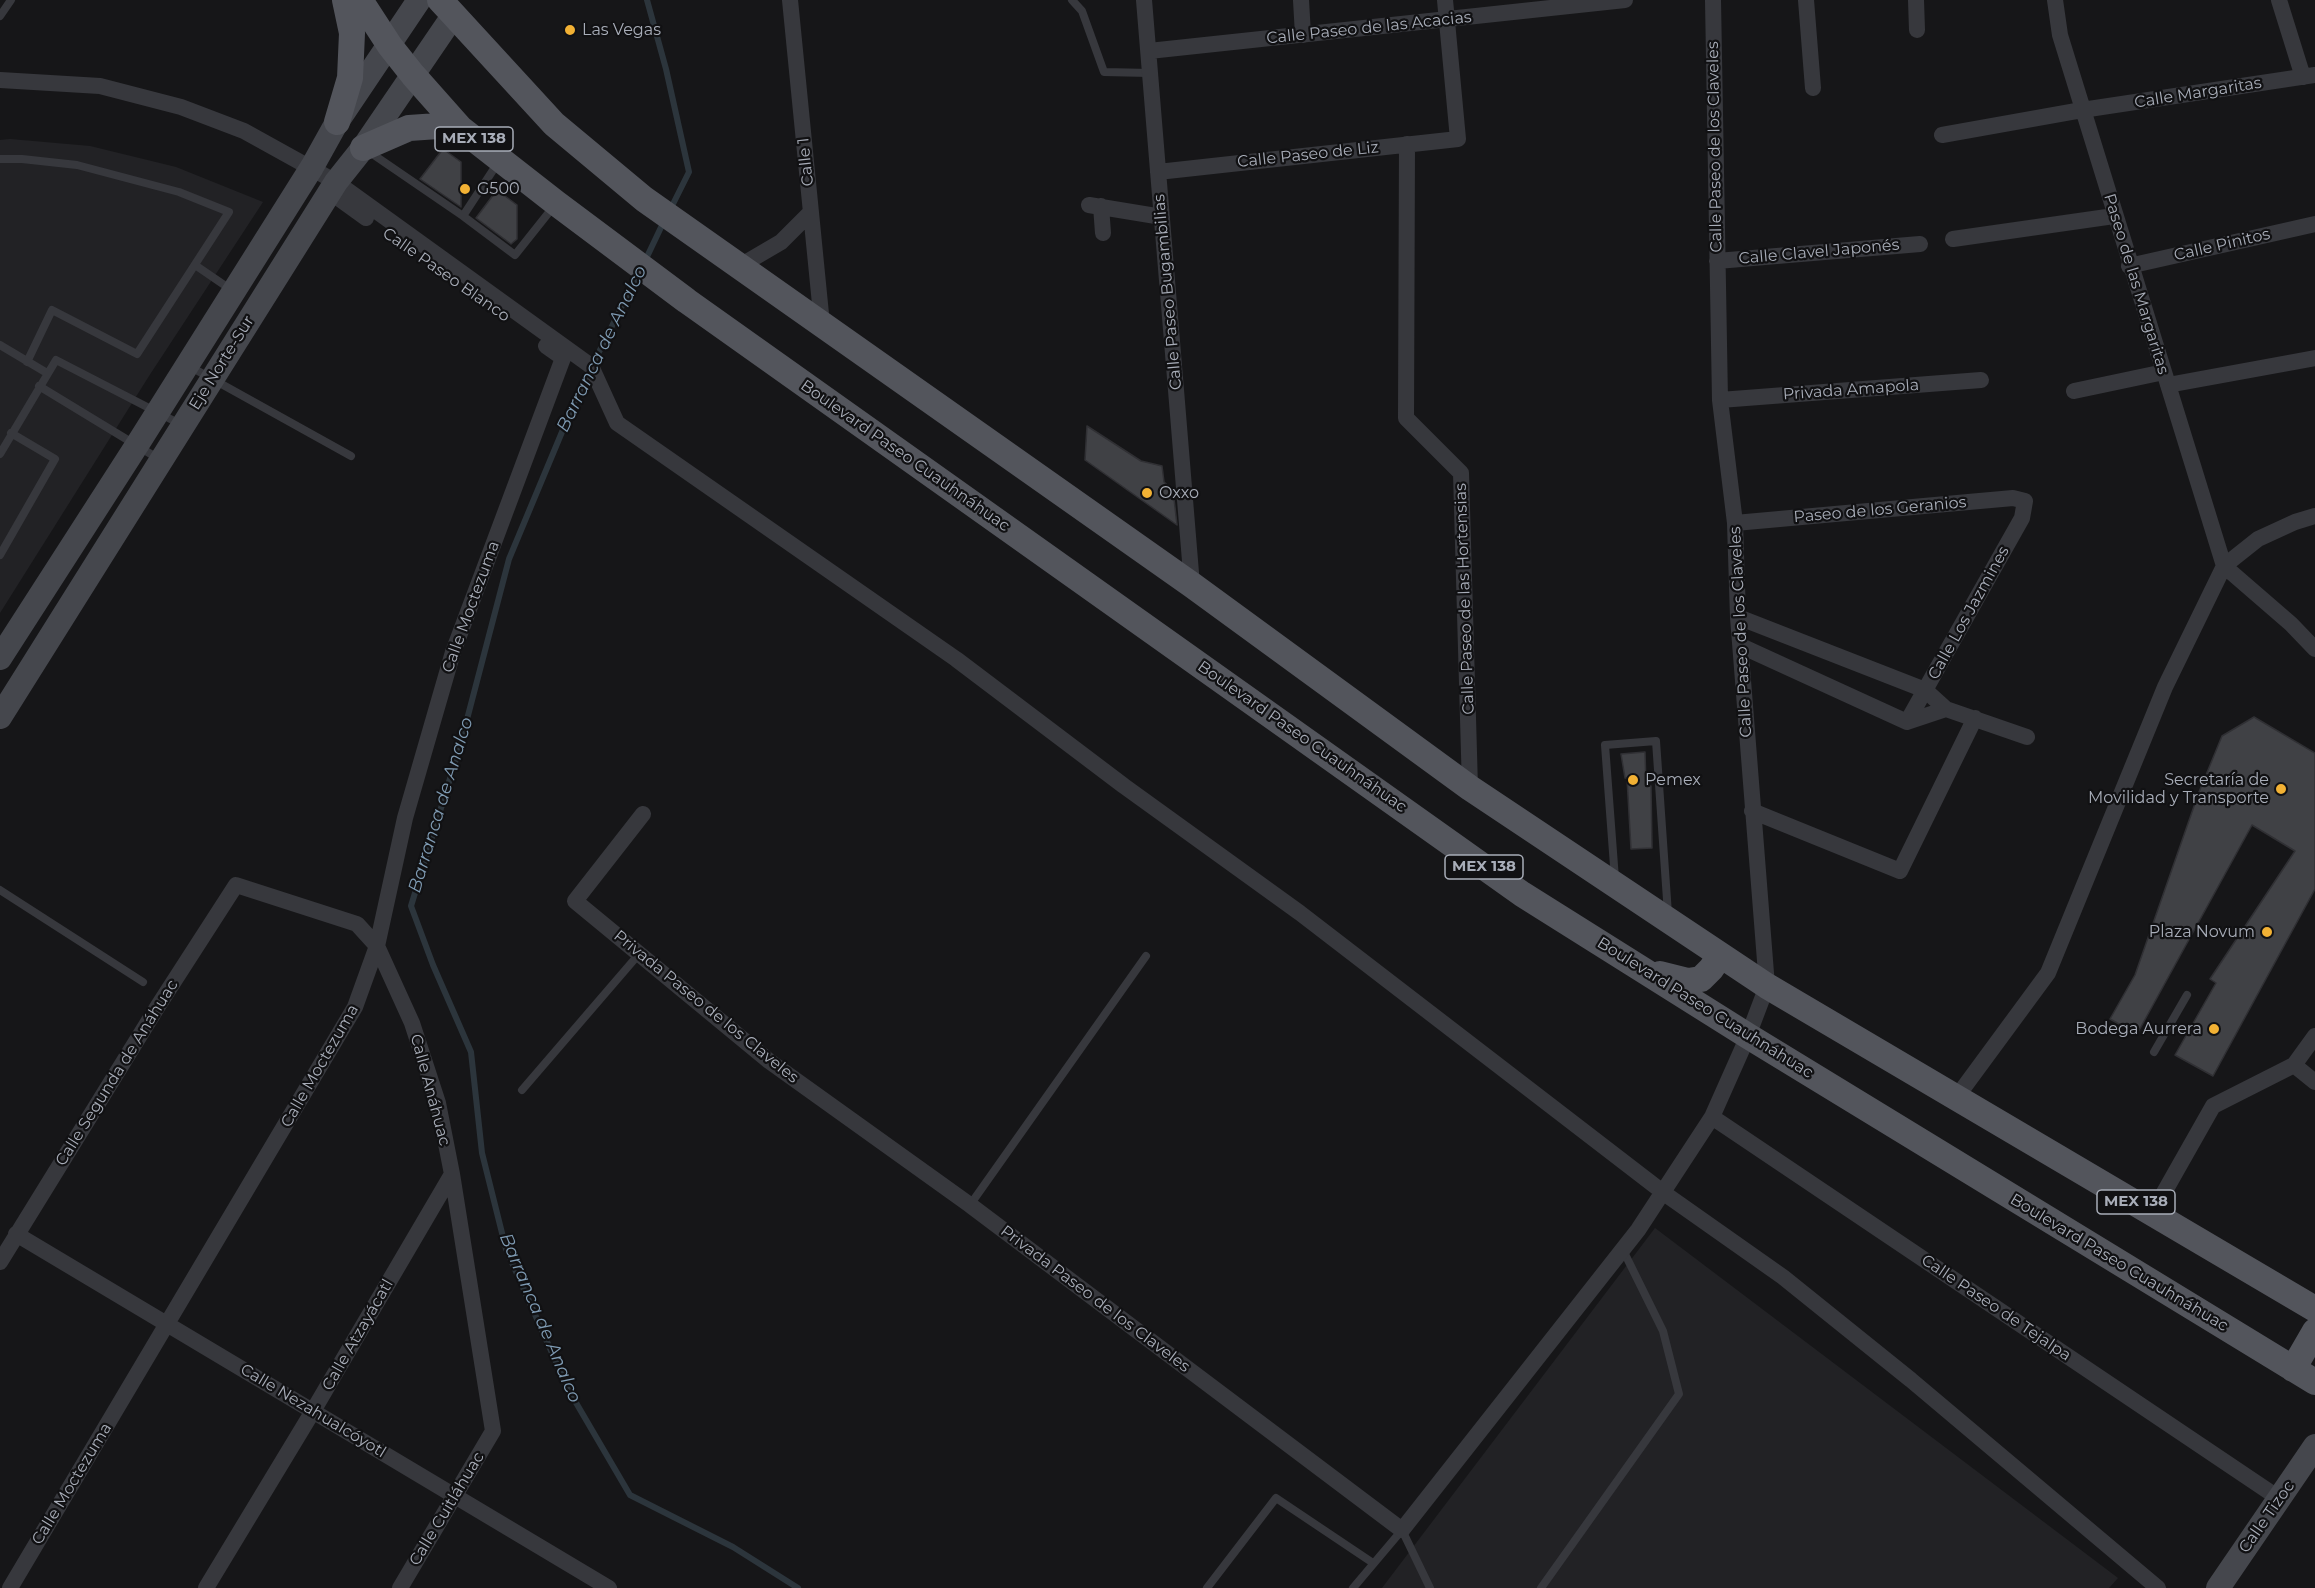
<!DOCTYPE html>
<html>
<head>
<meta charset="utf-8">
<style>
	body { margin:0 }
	canvas { display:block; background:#161618 }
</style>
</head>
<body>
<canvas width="2315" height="1588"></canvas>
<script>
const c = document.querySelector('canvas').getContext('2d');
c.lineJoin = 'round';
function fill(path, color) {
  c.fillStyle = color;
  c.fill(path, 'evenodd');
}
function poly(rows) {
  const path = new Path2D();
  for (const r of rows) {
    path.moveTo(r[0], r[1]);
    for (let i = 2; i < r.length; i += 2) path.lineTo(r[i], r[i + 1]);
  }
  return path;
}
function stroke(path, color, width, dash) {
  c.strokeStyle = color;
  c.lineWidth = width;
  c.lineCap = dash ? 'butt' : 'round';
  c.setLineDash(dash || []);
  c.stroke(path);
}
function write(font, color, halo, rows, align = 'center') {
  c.font = font + ' Montserrat,sans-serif';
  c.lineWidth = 4.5;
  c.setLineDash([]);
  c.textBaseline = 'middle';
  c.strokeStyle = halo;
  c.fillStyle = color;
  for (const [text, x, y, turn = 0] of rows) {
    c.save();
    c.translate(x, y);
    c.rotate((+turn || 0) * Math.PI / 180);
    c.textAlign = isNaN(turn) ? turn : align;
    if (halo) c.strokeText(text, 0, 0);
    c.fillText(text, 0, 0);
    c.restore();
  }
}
fill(poly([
	[10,139,90,146,176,167,263,202,149,376,0,613,0,140],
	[1655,1228,2118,1578,2109,1588,1382,1588]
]), '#222225');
stroke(poly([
	[647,0,666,69,689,172,670,210],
	[645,261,664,221],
	[639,272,577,396,509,559,460,746,411,906,433,965,471,1052,482,1153,506,1249,568,1389,630,1495,733,1547,798,1588]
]), '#2c353c', 6);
const building = poly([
	[443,149,461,162,461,207,420,179,443,149],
	[497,190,517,205,517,239,511,244,476,218,497,190],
	[1087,426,1141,461,1162,466,1164,482,1173,490,1177,525,1085,460,1087,426],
	[2254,717,2315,753,2315,889,2213,1076,2175,1055,2216,983,2210,979,2295,851,2252,825,2137,1034,2110,1019,2135,975,2199,792,2222,736,2254,717],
	[1645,752,1646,786,1651,786,1652,848,1631,849,1627,778,1625,778,1621,754,1645,752]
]);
fill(building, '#404145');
stroke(building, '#303034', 1.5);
stroke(poly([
	[1072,0,1082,11,1104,72,1150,73],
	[0,16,11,0],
	[368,151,463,216,515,255,554,206],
	[0,159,22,159,77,165,179,192,229,212,137,354,52,310,27,362],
	[463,216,499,161],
	[195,265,233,291],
	[0,345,47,373],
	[189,366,351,456],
	[39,386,159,459],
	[0,454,56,360,182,425],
	[0,555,55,459,11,433],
	[1615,879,1605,745,1656,741,1668,914],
	[0,890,143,982],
	[2154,1052,2187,995],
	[522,1090,639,954],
	[970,1205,1146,956],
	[1207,1588,1276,1498,1373,1563],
	[1353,1588,1402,1530,1430,1588],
	[1541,1588,1679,1394,1663,1331,1623,1250]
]), '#37383d', 8);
stroke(poly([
	[790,0,822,324],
	[1144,0,1192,585],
	[1301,0,1303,35],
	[1806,0,1813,88],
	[1916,0,1917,30],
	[2055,0,2060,35,2224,566],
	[2279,0,2303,77],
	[1149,51,1625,0],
	[0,80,100,86,181,107,244,131,336,182,591,366,617,423,956,659,1124,786,1300,913,1668,1196,1783,1277,1911,1380,2158,1588],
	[1942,135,2082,110,2315,75],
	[1407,144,1406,418,1461,473,1470,788],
	[1158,172,1458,139,1445,0],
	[330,192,366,218],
	[1089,205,1162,217],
	[1101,206,1103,233],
	[1953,239,2114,216],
	[1717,261,1920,244],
	[740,266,781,242,811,212],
	[2129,266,2315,224],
	[2168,385,2315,358],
	[2074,391,2164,372],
	[1720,400,1981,380],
	[1735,523,2013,498,2025,501,2022,518,1907,722],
	[2224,566,2291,624,2315,649],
	[1738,617,1925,690,1946,709,2027,737],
	[1741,646,1907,722,1946,709],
	[1752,811,1900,871,1975,718],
	[643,814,575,901,769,1061,970,1205,1402,1530,1638,1230,1712,1117,1748,1036,1767,986,1738,617,1735,523,1720,400,1713,0],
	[2294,1065,2315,1082],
	[1956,1098,2048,973,2165,687,2224,566,2258,539,2295,522,2315,516],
	[1712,1117,2280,1499],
	[2153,1212,2213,1106,2294,1065,2315,1036],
	[16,1234,609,1588],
	[0,1262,158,1006,236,885,357,924,377,946,412,1023,438,1103,452,1174,493,1431,400,1588],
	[10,1588,355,1007,377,946,405,818,453,652,563,358,546,346],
	[206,1588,313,1411,452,1174]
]), '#37383d', 16);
stroke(poly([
	[0,658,137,445,312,167,337,122,419,0],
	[0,717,336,182,363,148,453,16],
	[2218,1588,2315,1446]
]), '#45474d', 24);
stroke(poly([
	[360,0,390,46,413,75,460,128,556,203,687,301,1522,894,1748,1036,2315,1382],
	[440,0,554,124,644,199,1192,585,1470,788,1767,986,2315,1309],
	[337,122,350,78,352,33,345,0],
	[363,148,409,128,438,126,460,128],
	[1660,974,1688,981,1701,979,1711,969,1720,956],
	[2293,1369,2315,1331]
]), '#53555c', 26);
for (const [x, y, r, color] of [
	[570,30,6,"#f2b134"],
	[465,189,6,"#f2b134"],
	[1147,493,6,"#f2b134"],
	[1633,780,6,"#f2b134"],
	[2281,789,6,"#f2b134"],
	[2267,932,6,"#f2b134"],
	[2214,1029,6,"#f2b134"]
]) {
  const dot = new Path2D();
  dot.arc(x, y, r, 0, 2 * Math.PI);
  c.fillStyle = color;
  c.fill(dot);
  stroke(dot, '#111113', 2);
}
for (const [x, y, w] of [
	[474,139,78],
	[1484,867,78],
	[2136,1202,78]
]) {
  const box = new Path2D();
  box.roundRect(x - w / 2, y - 12, w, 24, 4.5);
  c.fillStyle = '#111113';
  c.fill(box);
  stroke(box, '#a8adb8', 1.5);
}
write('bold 15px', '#a8adb8', null, [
	["MEX 138",474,139],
	["MEX 138",1484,867],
	["MEX 138",2136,1202]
]);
write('16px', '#a8adb8', '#111113', [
	["Calle Paseo de las Acacias",1369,28,-6],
	["Calle Margaritas",2198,93,-9],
	["Calle Paseo de los Claveles",1715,147,-91],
	["Calle Paseo de Liz",1308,155,-6],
	["Calle 1",806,162,-96],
	["Calle Pinitos",2222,245,-13],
	["Calle Clavel Japonés",1819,252,-5],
	["Calle Paseo Blanco",446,275,35],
	["Paseo de las Margaritas",2136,284,73],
	["Calle Paseo Bugambilias",1168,292,-95],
	["Eje Norte-Sur",222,363,-58],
	["Privada Amapola",1851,390,-4],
	["Boulevard Paseo Cuauhnáhuac",905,456,35],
	["Paseo de los Geranios",1880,510,-5],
	["Calle Paseo de las Hortensias",1465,599,-92],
	["Calle Moctezuma",471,607,-70],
	["Calle Los Jazmines",1969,613,-61],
	["Calle Paseo de los Claveles",1741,632,-93],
	["Boulevard Paseo Cuauhnáhuac",1302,737,35],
	["Privada Paseo de los Claveles",706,1007,39],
	["Boulevard Paseo Cuauhnáhuac",1705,1008,32],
	["Calle Moctezuma",320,1066,-60],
	["Calle Segunda de Anáhuac",117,1073,-58],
	["Calle Anáhuac",430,1090,75],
	["Boulevard Paseo Cuauhnáhuac",2119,1263,31],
	["Privada Paseo de los Claveles",1095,1299,37],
	["Calle Paseo de Tejalpa",1996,1308,34],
	["Calle Atzayácatl",358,1335,-60],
	["Calle Nezahualcóyotl",313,1411,31],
	["Calle Moctezuma",72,1484,-59],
	["Calle Cuitláhuac",447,1509,-59],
	["Calle Tizoc",2267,1517,-55]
]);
write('16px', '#a8adb8', '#111113', [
	["Las Vegas",582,30],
	["G500",477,189],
	["Oxxo",1159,493],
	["Pemex",1645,780],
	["Secretaría de",2269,780,"right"],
	["Movilidad y Transporte",2269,798,"right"],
	["Plaza Novum",2255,932,"right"],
	["Bodega Aurrera",2202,1029,"right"]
], 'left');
write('italic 18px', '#7f9bb3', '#111113', [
	["Barranca de Analco",602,349,-64],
	["Barranca de Analco",441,805,-73],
	["Barranca de Analco",540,1318,67]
]);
</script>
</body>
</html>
